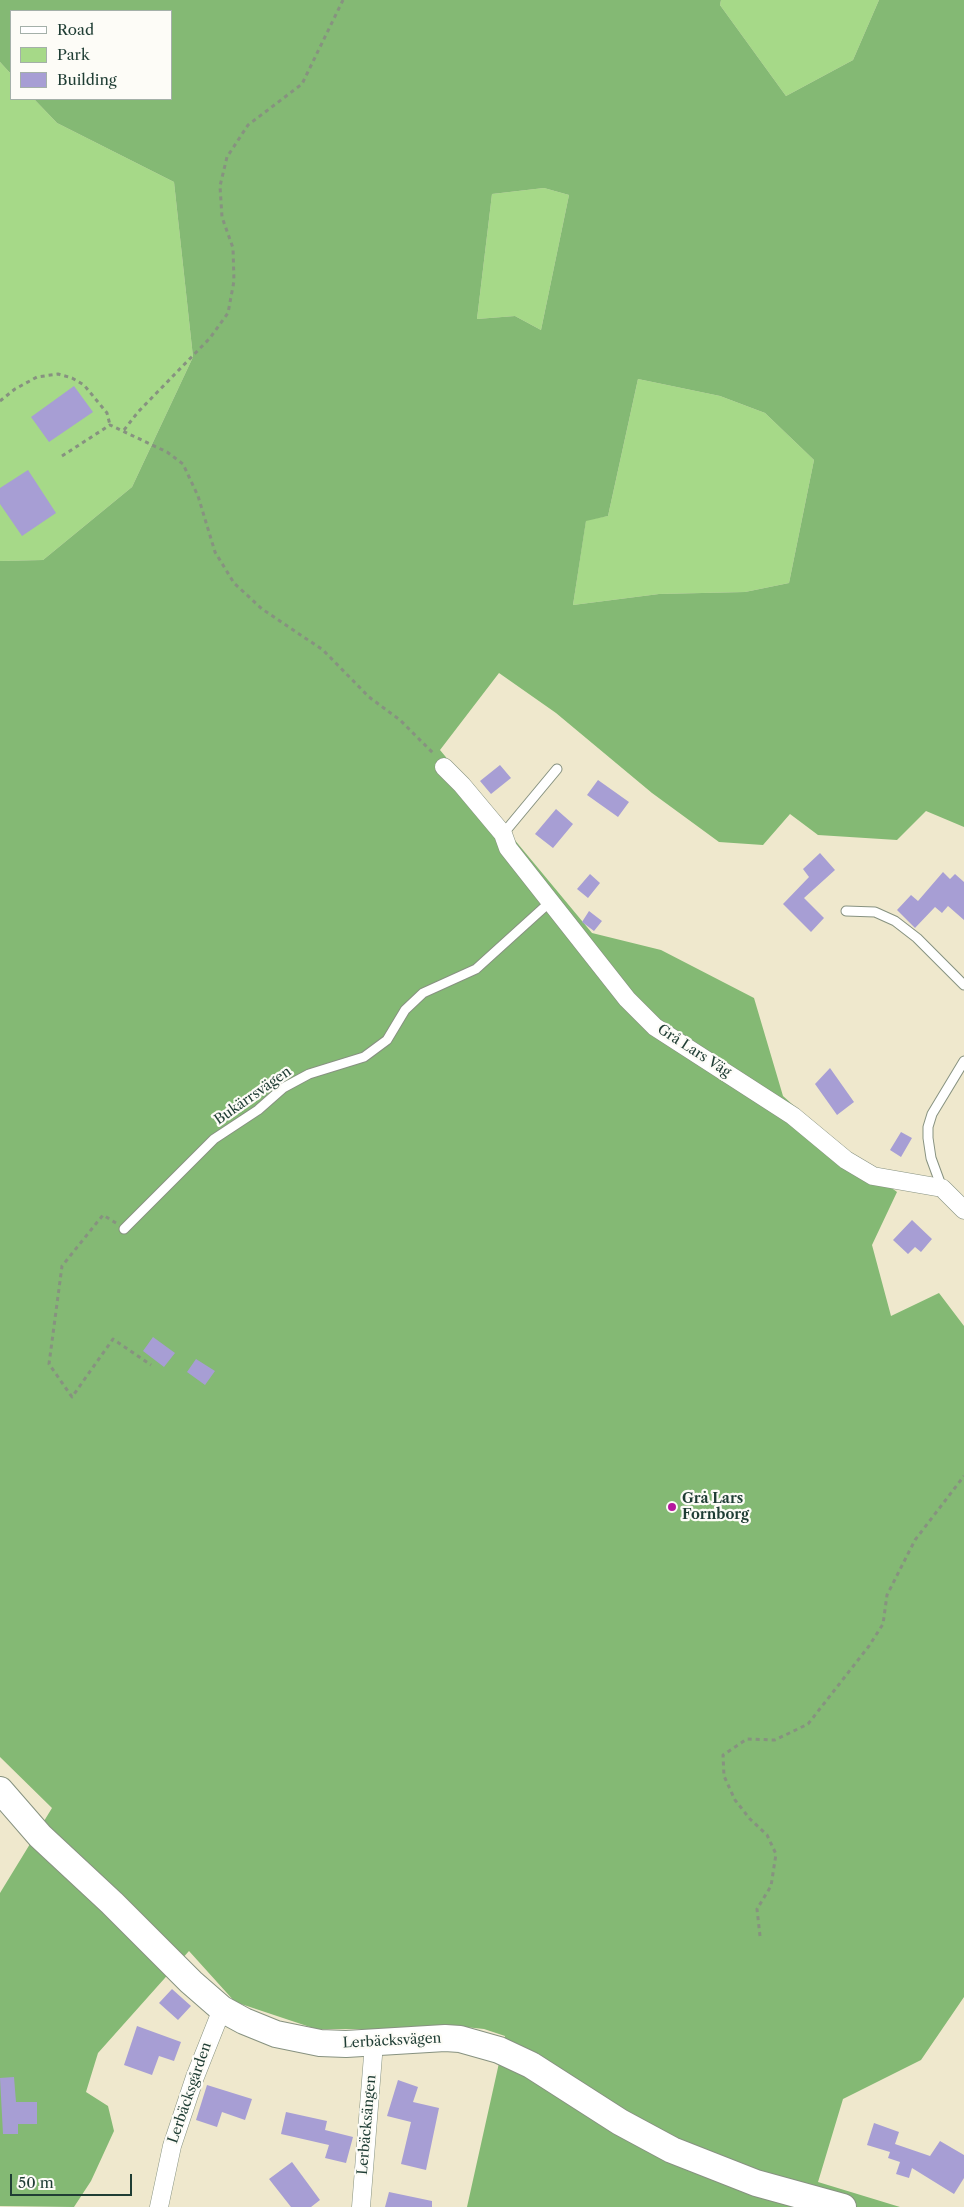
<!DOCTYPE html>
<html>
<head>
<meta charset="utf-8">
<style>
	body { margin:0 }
	#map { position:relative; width:964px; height:2207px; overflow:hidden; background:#efe8cd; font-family:"Libre Caslon Text",serif }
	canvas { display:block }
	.legend { position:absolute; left:10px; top:10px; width:162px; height:90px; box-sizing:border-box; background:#fdfcf7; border:1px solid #a4b0a9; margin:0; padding:6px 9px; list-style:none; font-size:15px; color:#1f3d34 }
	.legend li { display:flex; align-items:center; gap:10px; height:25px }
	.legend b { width:25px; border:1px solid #a4b0a9 }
	.scale { position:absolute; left:10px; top:2174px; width:122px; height:22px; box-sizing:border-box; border:2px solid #1f3d34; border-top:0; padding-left:6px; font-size:15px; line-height:18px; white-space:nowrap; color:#1f3d34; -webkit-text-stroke:4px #fdfcf7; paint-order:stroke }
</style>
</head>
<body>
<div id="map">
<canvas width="964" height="2207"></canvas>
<ul class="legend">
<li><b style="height:6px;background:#fff"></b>Road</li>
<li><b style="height:14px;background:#a6d988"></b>Park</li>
<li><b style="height:14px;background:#a79ed4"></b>Building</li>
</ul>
<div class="scale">50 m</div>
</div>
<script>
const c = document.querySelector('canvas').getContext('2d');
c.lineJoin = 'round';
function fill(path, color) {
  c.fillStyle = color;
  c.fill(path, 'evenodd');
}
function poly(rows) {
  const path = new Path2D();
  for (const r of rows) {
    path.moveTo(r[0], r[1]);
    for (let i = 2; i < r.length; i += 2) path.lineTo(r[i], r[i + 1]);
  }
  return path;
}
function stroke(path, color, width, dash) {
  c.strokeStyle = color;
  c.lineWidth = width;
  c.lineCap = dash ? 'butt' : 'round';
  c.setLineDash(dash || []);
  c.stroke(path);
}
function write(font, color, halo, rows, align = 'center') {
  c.font = font + ' "Libre Caslon Text",serif';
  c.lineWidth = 4.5;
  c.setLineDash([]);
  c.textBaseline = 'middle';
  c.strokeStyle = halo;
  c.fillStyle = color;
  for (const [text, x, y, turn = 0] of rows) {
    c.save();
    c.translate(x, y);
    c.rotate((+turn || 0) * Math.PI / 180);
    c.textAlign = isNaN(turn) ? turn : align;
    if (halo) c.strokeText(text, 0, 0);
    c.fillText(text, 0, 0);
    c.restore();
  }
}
fill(poly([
	[721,0,879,0,853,60,786,96,720,5],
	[0,62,11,74,11,99,34,99,57,123,174,182,193,357,132,487,43,560,0,561],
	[544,188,569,195,541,330,515,316,477,319,492,194],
	[638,379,720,396,765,413,814,460,789,583,745,592,659,594,573,605,586,520,608,516]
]), '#a6d988');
fill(poly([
	[0,0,721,0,720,5,786,96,853,60,879,0,964,0,964,827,926,811,897,840,818,835,790,814,763,845,719,842,652,793,556,713,499,673,440,750,592,933,661,950,754,998,783,1096,858,1163,897,1192,872,1245,891,1316,939,1293,964,1326,964,1997,921,2060,843,2099,818,2182,900,2207,467,2207,505,2036,484,2029,446,2025,379,2029,316,2029,235,2002,189,1951,98,2053,86,2092,108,2106,114,2131,91,2181,74,2207,0,2206,0,1893,52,1808,0,1757,0,561,43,560,132,487,193,357,174,182,57,123,34,99,171,99,171,11,11,11,11,74,0,62],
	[544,188,569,195,541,330,515,316,477,319,492,194],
	[638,379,720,396,765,413,814,460,789,583,745,592,659,594,573,605,586,521,608,516]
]), '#84b974');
fill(poly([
	[74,386,93,412,49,442,31,417],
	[28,470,56,513,22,536,0,504,0,488],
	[500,765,511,778,491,794,480,781],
	[598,780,629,802,618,817,587,795],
	[556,809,573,824,553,848,535,834],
	[820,853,835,870,804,898,824,918,811,932,783,904,809,877,803,869],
	[943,872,950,879,955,874,964,882,964,920,948,906,942,913,935,907,915,928,897,910,911,895,918,901],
	[590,874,600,883,588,898,577,889],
	[589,911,602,921,594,931,582,922],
	[830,1068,854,1102,837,1115,815,1084],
	[901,1132,912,1138,901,1157,890,1150],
	[912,1220,932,1239,921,1252,915,1247,908,1254,893,1240],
	[153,1337,175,1353,164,1367,143,1351],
	[196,1359,215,1371,205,1385,187,1372],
	[172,1989,191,2006,178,2020,159,2003],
	[137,2026,181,2042,174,2061,159,2056,152,2075,124,2065],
	[14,2077,16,2102,37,2102,37,2124,18,2124,18,2134,3,2134,0,2078],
	[398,2080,418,2087,413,2102,439,2108,426,2170,401,2164,411,2122,387,2116],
	[207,2085,252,2099,245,2120,222,2112,217,2127,196,2120],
	[286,2112,327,2121,325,2130,353,2137,346,2163,325,2158,329,2145,281,2134],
	[874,2123,899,2132,895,2144,930,2156,940,2141,964,2155,964,2178,954,2194,912,2168,909,2178,896,2174,900,2162,888,2158,890,2152,867,2145],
	[292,2162,320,2200,311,2207,291,2207,269,2179],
	[389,2192,432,2201,432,2207,385,2207]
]), '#a79ed4');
const lane = poly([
	[503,834,557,769],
	[846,911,875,912,895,921,917,938,964,985],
	[942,1188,931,1158,928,1138,928,1127,932,1114,964,1061],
	[124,1229,214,1139,258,1110,283,1088,309,1074,364,1057,387,1040,405,1010,423,993,476,969,550,902]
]);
const street = poly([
	[444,767,462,785,503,834,508,848,627,999,655,1027,793,1116,846,1160,873,1176,942,1188,964,1210],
	[159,2207,172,2146,195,2077,222,2009],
	[361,2207,374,2043]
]);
const secondary = poly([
	[0,1790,40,1836,112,1903,191,1982,222,2009,244,2021,276,2034,320,2043,346,2044,445,2038,460,2039,499,2050,531,2065,620,2122,672,2150,756,2183,843,2207]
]);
stroke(lane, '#879280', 11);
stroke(street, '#879280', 19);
stroke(secondary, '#879280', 28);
stroke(poly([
	[0,401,15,389,37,377,58,374,72,378,84,385,107,413,110,425],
	[124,430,138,412,210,338,228,313,234,281,233,248,222,217,220,186,227,157,248,125,302,84,343,0],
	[62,456,110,425,167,452,183,464,198,496,215,552,234,583,262,609,323,650,369,697,400,720,435,755],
	[116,1223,103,1215,62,1266,49,1364,72,1397,113,1339,151,1365],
	[760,1936,757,1909,771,1886,776,1854,767,1835,750,1819,735,1800,724,1776,723,1755,747,1739,775,1740,808,1724,869,1646,883,1624,887,1595,915,1540,964,1476]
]), '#879280', 3, [4, 4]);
stroke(lane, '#fff', 9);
stroke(street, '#fff', 18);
stroke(secondary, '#fff', 26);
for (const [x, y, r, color] of [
	[672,1507,5,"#b5179e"]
]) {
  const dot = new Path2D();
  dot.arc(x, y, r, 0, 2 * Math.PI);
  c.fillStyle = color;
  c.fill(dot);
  stroke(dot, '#fdfcf7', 2);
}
write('14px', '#1f3d34', '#fdfcf7', [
	["Grå Lars Väg",694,1051,33],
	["Bukärrsvägen",253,1096,-35],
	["Lerbäcksvägen",392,2041,-3],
	["Lerbäcksgården",190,2093,-71],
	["Lerbäcksängen",367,2125,-85]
]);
write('bold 14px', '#1f3d34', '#fdfcf7', [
	["Grå Lars",682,1499],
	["Fornborg",682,1515]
], 'left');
</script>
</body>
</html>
